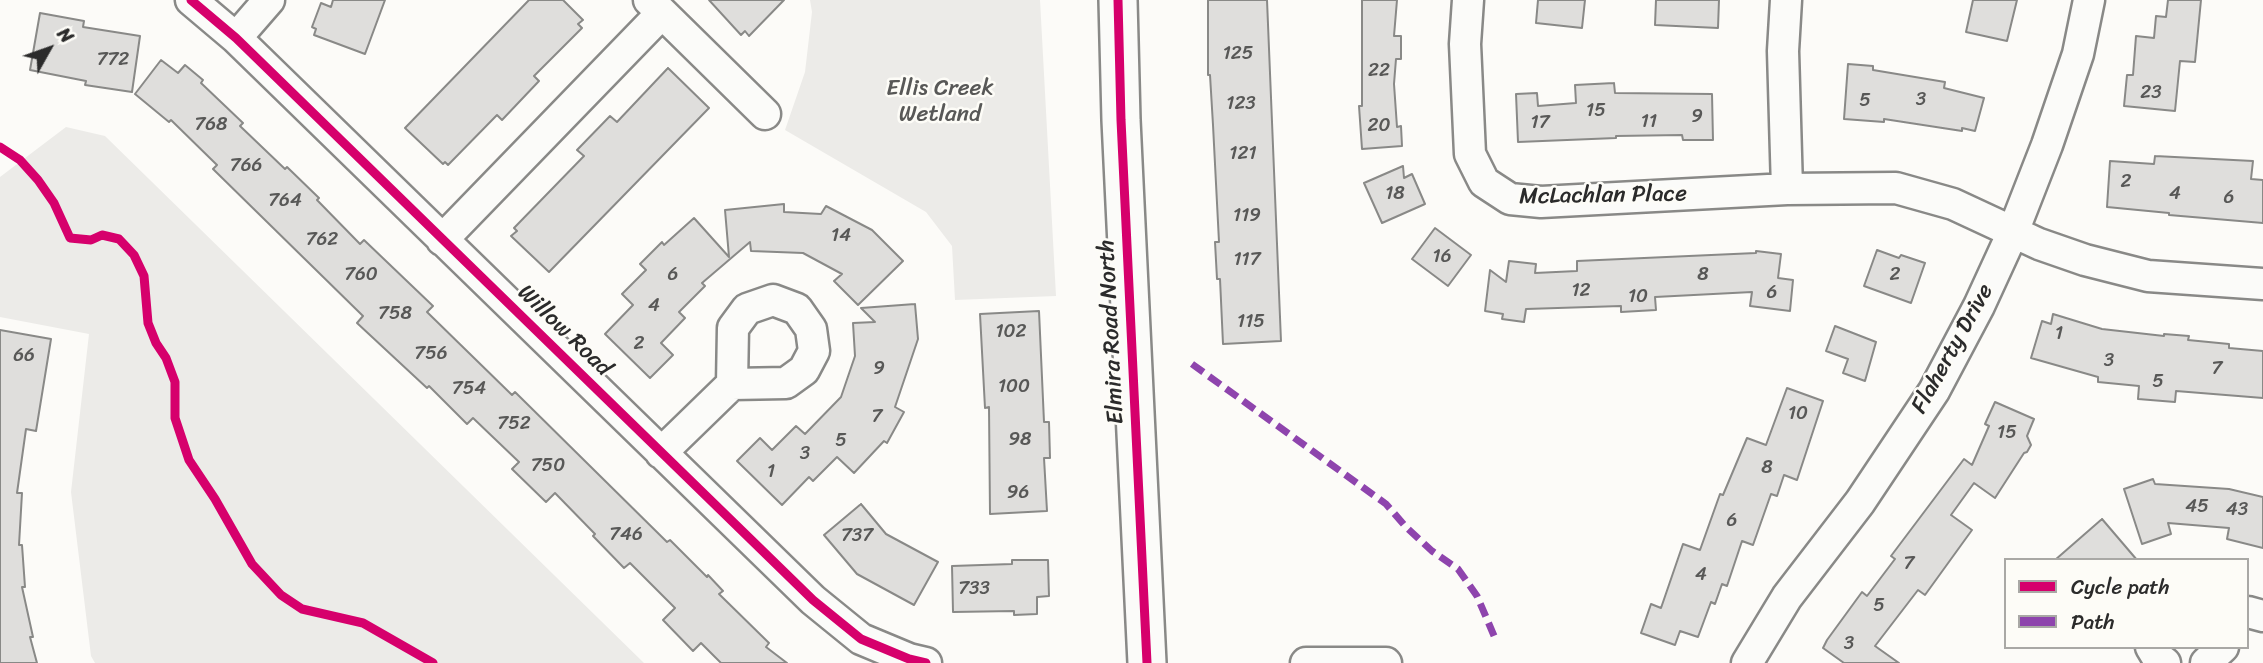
<!DOCTYPE html>
<html>
<head>
<meta charset="utf-8">
<style>
	body { margin:0 }
	#map { position:relative; width:2263px; height:663px; overflow:hidden; background:#fcfbf8; font-family:Sriracha,sans-serif }
	canvas { display:block }
	.legend { position:absolute; left:2004px; top:558px; width:245px; height:91px; box-sizing:border-box; background:#fdfcf7; border:2px solid #a9a8a5; margin:0; padding:9px 12px; list-style:none; font-size:21px; color:#2b2b2b }
	.legend li { display:flex; align-items:center; gap:14px; height:35px }
	.legend b { width:35px; border:2px solid #a9a8a5 }
	.north { position:absolute; left:14px; top:14px; width:70px; height:70px; -webkit-text-stroke:5px #fdfcf7; paint-order:stroke; rotate:50deg; font-size:19px; font-weight:700; line-height:28px; text-align:center; color:#2b2b2b }
	.north::after { content:''; display:block; margin:auto; width:24px; height:32px; background:#2b2b2b; clip-path:polygon(50% 0,100% 100%,50% 72%,0 100%) }
</style>
</head>
<body>
<div id="map">
<canvas width="2263" height="663"></canvas>
<ul class="legend">
<li><b style="height:9px;background:#d6006c"></b>Cycle path</li>
<li><b style="height:9px;background:#8e44ad"></b>Path</li>
</ul>
<div class="north">N</div>
</div>
<script>
const c = document.querySelector('canvas').getContext('2d');
c.lineJoin = 'round';
function fill(path, color) {
  c.fillStyle = color;
  c.fill(path, 'evenodd');
}
function poly(rows) {
  const path = new Path2D();
  for (const r of rows) {
    path.moveTo(r[0], r[1]);
    for (let i = 2; i < r.length; i += 2) path.lineTo(r[i], r[i + 1]);
  }
  return path;
}
function stroke(path, color, width, dash) {
  c.strokeStyle = color;
  c.lineWidth = width;
  c.lineCap = dash ? 'butt' : 'round';
  c.setLineDash(dash || []);
  c.stroke(path);
}
function write(font, color, halo, rows, align = 'center') {
  c.font = font + ' Sriracha,sans-serif';
  c.lineWidth = 5;
  c.setLineDash([]);
  c.textBaseline = 'middle';
  c.strokeStyle = halo;
  c.fillStyle = color;
  for (const [text, x, y, turn = 0] of rows) {
    c.save();
    c.translate(x, y);
    c.rotate((+turn || 0) * Math.PI / 180);
    c.textAlign = isNaN(turn) ? turn : align;
    if (halo) c.strokeText(text, 0, 0);
    c.fillText(text, 0, 0);
    c.restore();
  }
}
fill(poly([
	[810,0,1040,0,1056,296,955,300,952,246,926,212,785,130,805,72,812,12],
	[66,127,105,136,644,663,95,663,91,656,71,492,89,334,0,317,0,177]
]), '#ecebe8');
const building = poly([
	[333,0,385,0,365,54,314,35,316,29,312,27,321,3,331,7,333,0],
	[529,0,563,0,583,20,578,24,582,28,534,76,539,81,502,120,497,115,448,165,445,162,443,164,405,128,529,0],
	[709,0,784,0,749,36,745,31,741,35,709,0],
	[1208,0,1267,0,1281,341,1223,344,1220,279,1217,279,1215,242,1219,242,1213,125,1210,75,1208,75,1208,0],
	[1362,0,1397,0,1394,36,1401,36,1401,59,1396,59,1394,84,1397,127,1401,126,1402,146,1362,149,1359,106,1362,106,1362,0],
	[1538,0,1585,0,1582,28,1536,23,1538,0],
	[1656,0,1719,0,1718,28,1655,25,1656,0],
	[1973,0,2017,0,2007,41,1966,32,1973,0],
	[2168,0,2201,0,2195,62,2180,61,2175,111,2124,106,2127,75,2133,75,2136,36,2154,38,2156,16,2166,17,2168,0],
	[40,13,84,21,83,27,140,36,132,92,85,85,86,81,30,70,40,13],
	[161,60,178,73,185,65,203,80,201,83,243,123,240,126,285,169,287,167,319,198,317,200,360,244,364,240,433,306,427,312,512,395,515,392,667,542,670,540,707,577,708,575,723,591,719,594,769,643,766,647,787,663,721,663,701,643,693,651,663,620,675,608,630,563,624,568,593,536,595,534,555,493,546,502,512,469,519,462,473,418,467,424,429,386,427,388,357,323,363,316,213,169,217,165,171,120,169,122,135,94,161,60],
	[1848,64,1873,66,1873,70,1945,82,1944,88,1984,98,1975,131,1962,128,1962,131,1884,119,1884,122,1844,119,1848,64],
	[668,68,709,108,549,272,511,236,517,231,514,228,584,156,577,150,610,116,617,122,668,68],
	[1614,83,1615,93,1712,94,1713,140,1683,140,1682,135,1616,136,1616,138,1518,142,1516,94,1537,93,1538,106,1576,103,1575,85,1614,83],
	[2155,156,2253,161,2251,179,2263,180,2263,223,2169,215,2169,213,2107,207,2110,161,2154,164,2155,156],
	[1403,166,1404,178,1412,174,1425,204,1382,223,1364,183,1403,166],
	[784,204,784,212,821,214,826,206,872,230,903,261,858,305,834,281,842,274,803,253,751,251,750,242,702,283,705,286,679,312,685,318,661,343,673,355,650,378,605,334,633,305,622,294,646,270,640,264,662,242,664,245,694,218,729,257,725,210,784,204],
	[1435,228,1471,255,1448,286,1412,259,1435,228],
	[1877,250,1899,258,1901,255,1925,263,1911,303,1864,286,1877,250],
	[1756,251,1781,254,1778,278,1793,280,1790,311,1750,306,1752,292,1655,297,1656,310,1621,312,1621,306,1526,309,1524,322,1502,319,1503,314,1485,311,1490,270,1506,282,1509,261,1536,264,1535,273,1577,271,1577,261,1756,253,1756,251],
	[915,304,918,339,895,407,904,412,887,443,884,441,854,473,837,457,813,481,809,477,782,505,737,461,760,438,772,450,796,426,805,434,841,397,855,356,853,323,875,322,861,308,915,304],
	[1039,311,1044,422,1049,422,1050,458,1044,458,1047,511,990,514,989,407,985,408,980,314,1039,311],
	[2053,314,2102,329,2164,336,2164,334,2189,336,2188,340,2229,344,2229,348,2263,351,2263,398,2176,391,2175,402,2138,399,2139,386,2098,382,2098,377,2031,358,2042,321,2051,324,2053,314],
	[1835,326,1876,342,1865,381,1843,373,1848,359,1826,351,1835,326],
	[0,330,51,339,36,431,26,429,17,493,22,493,19,545,22,545,25,587,22,587,33,637,30,637,37,663,0,663,0,330],
	[1787,388,1823,401,1797,480,1784,475,1777,496,1771,494,1753,545,1742,541,1727,586,1722,584,1715,604,1711,602,1698,637,1680,631,1675,645,1641,633,1651,604,1661,608,1683,544,1700,550,1720,494,1723,495,1747,438,1766,445,1787,388],
	[1995,402,2034,419,2027,436,2031,445,2027,452,2024,453,1995,498,1974,483,1951,515,1972,530,1925,595,1918,590,1875,646,1899,663,1844,663,1823,648,1827,640,1862,592,1867,596,1895,559,1891,556,1964,459,1972,465,1989,426,1985,424,1995,402],
	[2153,479,2155,484,2229,489,2263,497,2263,548,2227,539,2229,528,2168,523,2171,534,2142,544,2124,489,2153,479],
	[861,504,886,534,938,562,914,605,857,574,824,535,861,504],
	[2102,519,2137,560,2055,560,2102,519],
	[1012,560,1048,560,1049,596,1037,597,1037,614,1014,615,1014,611,953,612,952,566,1012,564,1012,560]
]);
fill(building, '#dfdedc');
stroke(building, '#898987', 2);
const minor = poly([
	[191,0,236,38,813,600,861,639,909,659,926,663],
	[649,0,765,114],
	[1468,0,1465,44,1470,154,1484,182,1510,199,1541,202,1787,189,1896,188,1953,204,2039,244,2085,260,2148,276,2263,284],
	[1786,0,1783,51,1787,189],
	[236,38,269,0],
	[442,240,662,13],
	[661,453,732,384,786,383,804,370,814,351,811,329,797,309,773,300,747,309,733,328,732,384],
	[2248,612,2263,616],
	[2151,647,2157,657,2165,663],
	[1306,663,1386,663],
	[1747,663,1787,597,1860,502,1934,391,1979,306,2013,232,2047,145,2078,54,2089,0],
	[2206,663,2223,647]
]);
const major = poly([
	[1118,0,1121,120,1147,663]
]);
stroke(minor, '#898987', 35);
stroke(major, '#898987', 42);
stroke(minor, '#fbfbf9', 30);
stroke(major, '#fbfbf9', 37);
stroke(poly([
	[1192,364,1386,504,1406,527,1432,551,1458,569,1477,596,1495,638]
]), '#8e44ad', 7, [14, 7]);
stroke(poly([
	[191,0,236,38,813,600,861,639,909,659,926,663],
	[1118,0,1121,120,1147,663],
	[0,147,20,160,38,180,54,203,70,238,91,240,102,235,119,239,134,255,144,276,148,323,156,343,166,358,175,382,175,418,189,460,215,499,252,564,281,595,302,609,363,623,433,663]
]), '#d6006c', 9);
write('19px', '#585857', null, [
	["125",1238,54],
	["772",113,60],
	["22",1379,71],
	["23",2151,93],
	["3",1921,100],
	["5",1865,101],
	["123",1241,104],
	["15",1596,111],
	["9",1697,117],
	["11",1649,122],
	["17",1540,123],
	["768",211,125],
	["20",1379,126],
	["121",1243,154],
	["766",246,166],
	["2",2126,182],
	["18",1395,194],
	["4",2175,194],
	["6",2229,198],
	["764",285,201],
	["119",1247,216],
	["14",841,236],
	["762",322,240],
	["16",1442,257],
	["117",1247,260],
	["760",361,275],
	["6",673,275],
	["8",1703,275],
	["2",1895,275],
	["12",1581,291],
	["6",1772,293],
	["10",1638,297],
	["4",654,306],
	["758",395,314],
	["115",1251,322],
	["102",1011,332],
	["1",2059,334],
	["2",639,344],
	["756",431,354],
	["66",24,356],
	["3",2109,361],
	["9",879,369],
	["7",2217,369],
	["5",2158,382],
	["100",1014,387],
	["754",469,389],
	["10",1798,414],
	["7",877,417],
	["752",514,424],
	["15",2007,433],
	["98",1020,440],
	["5",841,441],
	["3",805,454],
	["750",548,466],
	["8",1767,468],
	["1",771,472],
	["96",1018,493],
	["45",2197,507],
	["43",2237,510],
	["6",1732,521],
	["746",626,535],
	["737",857,536],
	["7",1909,564],
	["4",1701,575],
	["733",974,589],
	["5",1879,606],
	["3",1849,644]
]);
write('23px', '#585857', '#fdfcf7', [
	["Ellis Creek",940,89],
	["Wetland",940,115]
]);
write('23px', '#2b2b2b', '#fdfcf7', [
	["McLachlan Place",1603,196,-1],
	["Willow Road",564,331,44],
	["Elmira Road North",1112,332,-93],
	["Flaherty Drive",1953,349,-61]
]);
</script>
</body>
</html>
